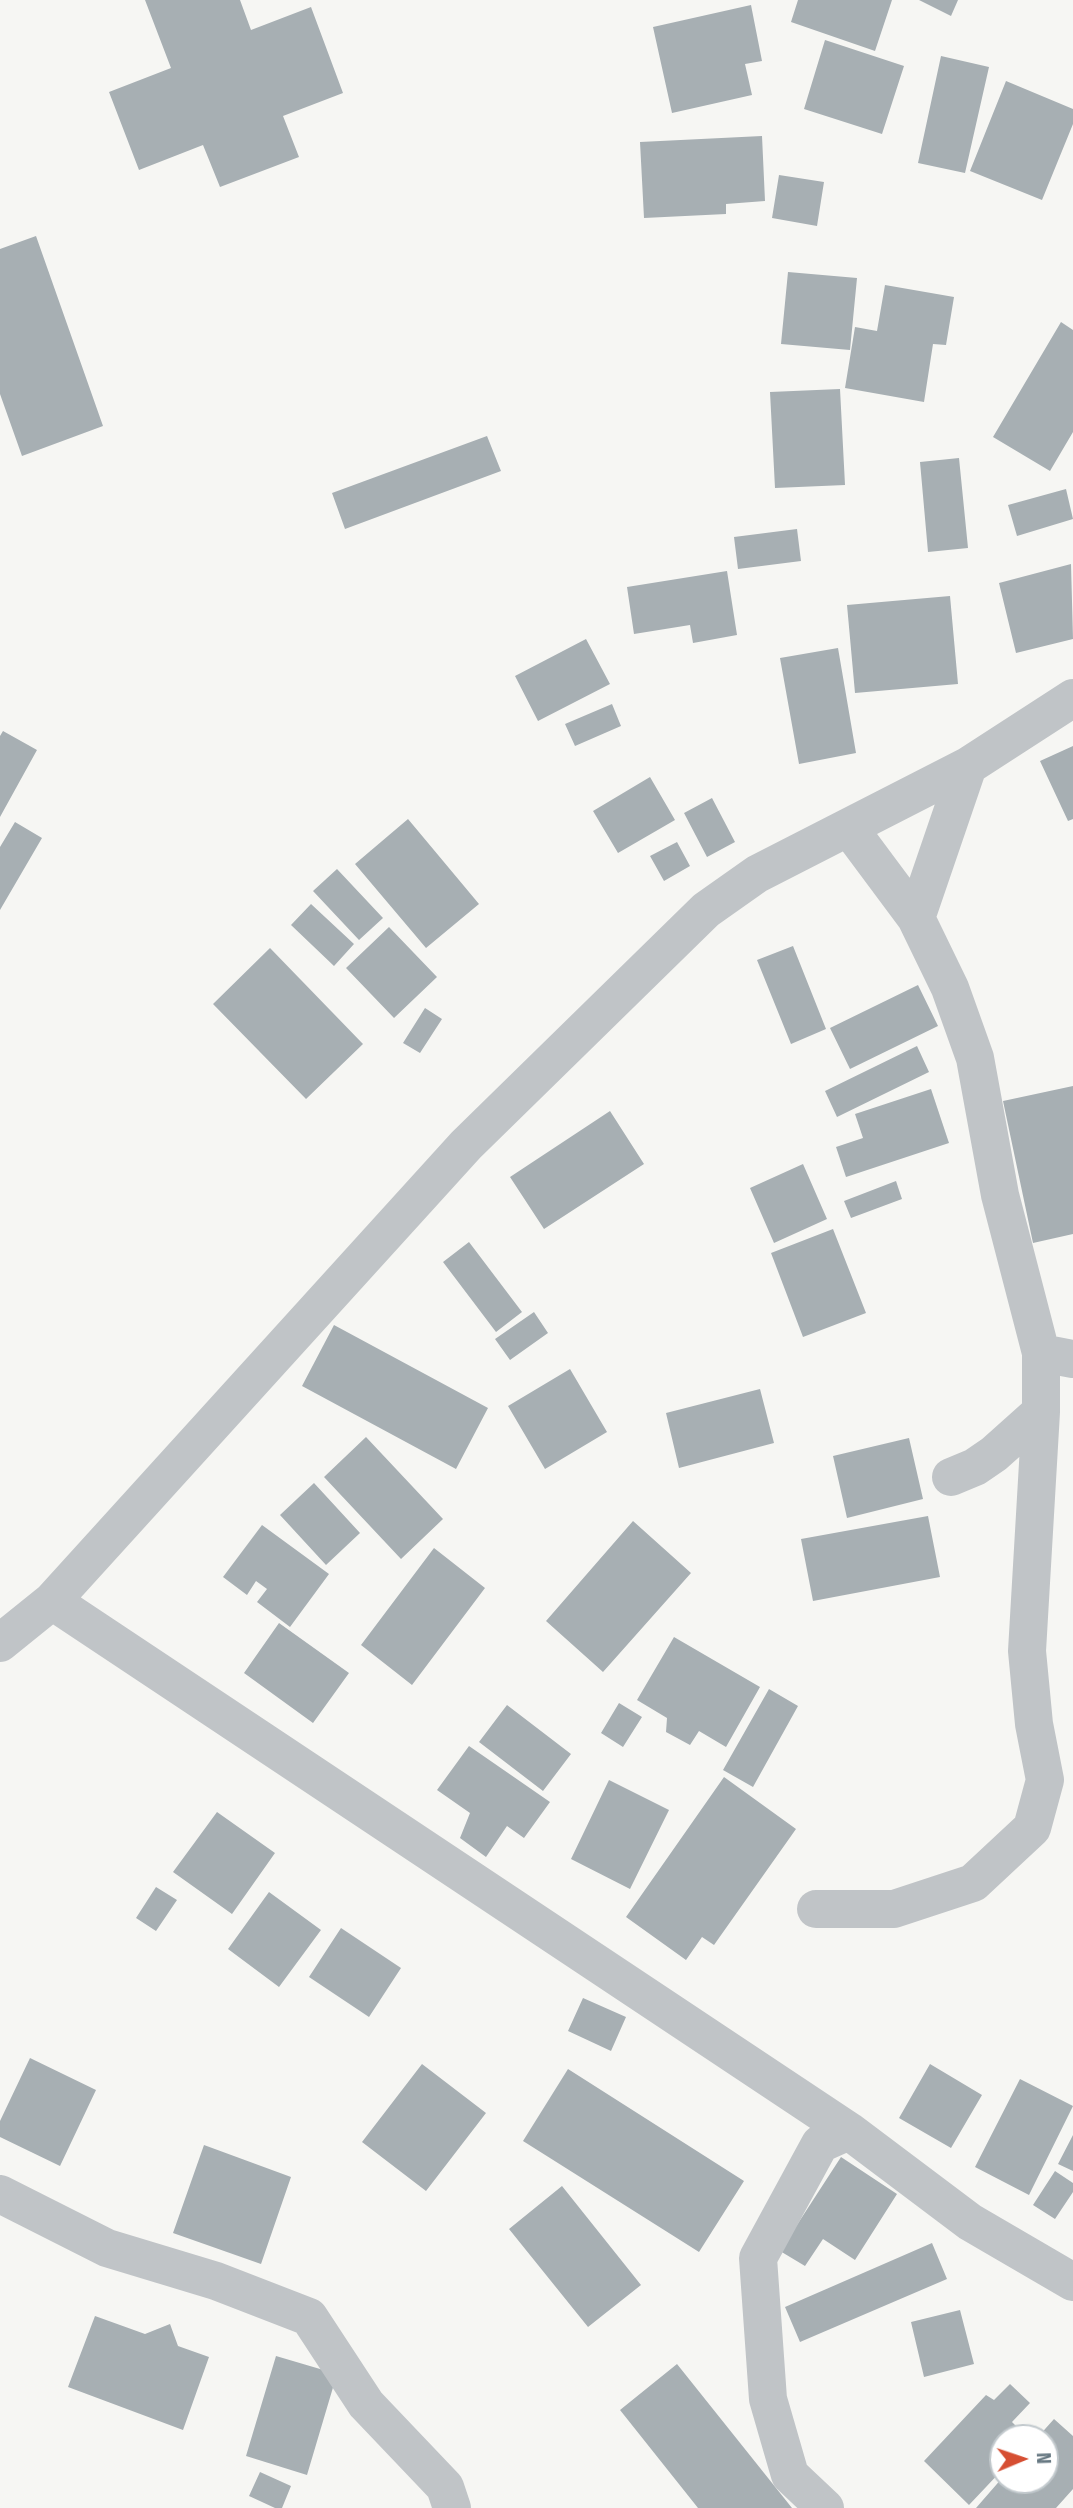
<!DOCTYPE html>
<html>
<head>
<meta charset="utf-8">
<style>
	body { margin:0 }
	#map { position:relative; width:1073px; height:2508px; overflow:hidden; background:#f6f6f3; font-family:"Fira Sans Condensed",sans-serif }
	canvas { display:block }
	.north { position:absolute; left:989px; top:2424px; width:70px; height:70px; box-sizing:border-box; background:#fff; border:2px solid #c2c9cd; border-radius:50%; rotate:88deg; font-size:19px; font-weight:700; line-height:28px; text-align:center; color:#677882 }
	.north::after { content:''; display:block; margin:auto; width:24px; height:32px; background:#d64f33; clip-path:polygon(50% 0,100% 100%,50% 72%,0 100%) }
</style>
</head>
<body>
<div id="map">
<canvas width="1073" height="2508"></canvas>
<div class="north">N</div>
</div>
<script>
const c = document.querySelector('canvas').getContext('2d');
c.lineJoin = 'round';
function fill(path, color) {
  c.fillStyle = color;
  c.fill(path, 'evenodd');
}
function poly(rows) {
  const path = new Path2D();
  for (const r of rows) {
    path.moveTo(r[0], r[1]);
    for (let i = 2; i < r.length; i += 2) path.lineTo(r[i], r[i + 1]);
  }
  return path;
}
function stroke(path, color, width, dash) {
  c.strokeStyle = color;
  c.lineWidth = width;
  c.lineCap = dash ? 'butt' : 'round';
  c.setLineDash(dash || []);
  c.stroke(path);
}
fill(poly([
	[145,0,240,0,251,30,311,7,343,93,283,116,299,157,220,187,203,145,139,170,109,92,171,68],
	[798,0,892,0,875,51,791,22],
	[919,0,958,0,951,16],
	[751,5,762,61,745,64,752,95,672,113,653,27],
	[825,40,904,66,882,134,804,109],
	[941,56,989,67,965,173,918,163],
	[1006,81,1073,109,1073,124,1042,200,970,171],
	[762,136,765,201,726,204,726,214,644,218,640,142],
	[779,175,824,182,817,226,772,218],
	[36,236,103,426,22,456,0,394,0,249],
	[788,272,857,278,850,350,781,344],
	[885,285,954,297,946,345,933,344,924,402,845,388,855,327,877,331],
	[1061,322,1073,330,1073,432,1050,471,993,437],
	[840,389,845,485,775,488,770,392],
	[487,436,501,471,345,529,332,493],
	[959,458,968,548,928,552,920,462],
	[1066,489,1073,519,1017,536,1008,505],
	[797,529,801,561,738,569,734,537],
	[1071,564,1073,639,1016,653,999,583],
	[727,571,737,635,693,643,690,625,634,634,627,587],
	[950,596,958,684,855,693,847,605],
	[586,639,610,684,538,721,515,676],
	[838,648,856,753,799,764,780,658],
	[612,704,621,726,575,746,565,724],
	[3,731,37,750,0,817,0,736],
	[1073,746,1073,819,1068,821,1040,761],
	[650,777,675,820,618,853,593,811],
	[712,798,735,842,707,857,684,813],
	[408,819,479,904,426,948,355,864],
	[15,822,42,838,0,910,0,847],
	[677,842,690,866,664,881,650,856],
	[337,869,383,918,359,940,313,891],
	[311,904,354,944,334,966,291,925],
	[389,927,437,977,394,1018,346,968],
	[793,946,826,1029,791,1044,757,960],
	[270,948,363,1044,306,1099,213,1004],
	[918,985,938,1026,850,1069,830,1028],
	[425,1008,442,1019,420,1053,403,1043],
	[917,1046,929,1072,837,1117,825,1091],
	[1073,1086,1073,1234,1033,1243,1003,1101],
	[931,1089,949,1143,846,1177,836,1147,863,1138,855,1114],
	[610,1111,644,1164,544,1229,510,1177],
	[803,1164,827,1219,774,1243,750,1188],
	[896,1181,902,1199,851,1218,844,1201],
	[833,1229,866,1313,803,1337,771,1253],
	[469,1242,522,1312,496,1332,443,1262],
	[534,1312,548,1333,510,1360,495,1339],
	[334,1325,488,1408,456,1469,302,1386],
	[570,1369,607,1432,545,1469,508,1406],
	[760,1389,774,1443,679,1468,666,1413],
	[366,1437,443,1519,401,1559,324,1477],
	[909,1438,923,1499,847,1518,833,1456],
	[314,1483,360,1533,326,1565,280,1515],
	[928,1516,940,1577,813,1601,801,1539],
	[633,1521,691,1573,603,1672,546,1621],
	[262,1525,329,1574,290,1627,257,1602,267,1589,256,1581,247,1595,223,1577],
	[434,1548,485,1588,412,1685,361,1645],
	[279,1623,349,1673,313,1723,244,1673],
	[674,1637,760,1687,726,1747,699,1731,690,1745,666,1732,667,1718,637,1700],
	[769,1689,798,1706,753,1787,723,1770],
	[619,1703,642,1717,623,1747,601,1733],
	[507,1705,571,1754,543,1791,479,1742],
	[469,1746,550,1802,524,1838,507,1826,486,1857,460,1838,470,1813,437,1790],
	[724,1777,796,1829,714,1945,702,1937,686,1960,626,1917],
	[609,1780,669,1810,630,1889,571,1859],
	[217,1812,275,1853,232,1914,173,1872],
	[156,1887,177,1900,156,1931,136,1918],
	[269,1892,321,1930,279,1987,228,1949],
	[341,1928,401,1968,369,2017,309,1977],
	[583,1998,626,2017,611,2051,568,2031],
	[30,2058,96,2090,60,2166,0,2137,0,2121],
	[422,2064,486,2113,426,2191,362,2142],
	[930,2064,982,2095,951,2148,899,2118],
	[568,2069,744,2181,699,2252,523,2141],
	[1020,2079,1073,2106,1029,2195,975,2167],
	[1073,2135,1073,2171,1058,2164],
	[204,2145,291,2177,261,2264,173,2233],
	[841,2157,897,2194,855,2260,823,2239,805,2266,780,2251],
	[1055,2171,1073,2183,1073,2192,1055,2219,1033,2205],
	[562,2186,641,2285,588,2327,509,2229],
	[932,2243,947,2279,800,2342,785,2307],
	[960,2310,974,2364,924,2377,911,2322],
	[95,2316,145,2334,170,2324,178,2346,209,2357,183,2430,68,2387],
	[276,2356,337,2374,307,2475,246,2456],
	[677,2364,792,2508,698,2508,620,2410],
	[1010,2384,1030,2403,1012,2422,1028,2438,1003,2438,1003,2469,969,2505,924,2461,986,2395,994,2400],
	[1054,2419,1073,2436,1073,2489,1056,2508,976,2508,1003,2477,1003,2480,1045,2480,1045,2438,1037,2438],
	[260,2472,291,2486,282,2508,275,2508,249,2496]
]), '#a7afb3');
stroke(poly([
	[916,918,968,766],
	[1041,1353,1073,1359],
	[951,1477,975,1467,994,1454,1041,1412],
	[52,1601,849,2131,970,2222,1073,2282],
	[0,1643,52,1601,466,1145,706,910,757,874,968,766,1073,698],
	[816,1909,894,1909,973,1883,1032,1828,1045,1780,1034,1724,1027,1651,1041,1412,1041,1353,1000,1195,975,1058,950,988,916,918,849,828],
	[0,2194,107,2248,216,2281,309,2317,366,2404,445,2487,452,2508],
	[825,2508,790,2475,768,2399,758,2258,820,2144,849,2131]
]), '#c0c4c7', 38);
</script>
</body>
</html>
